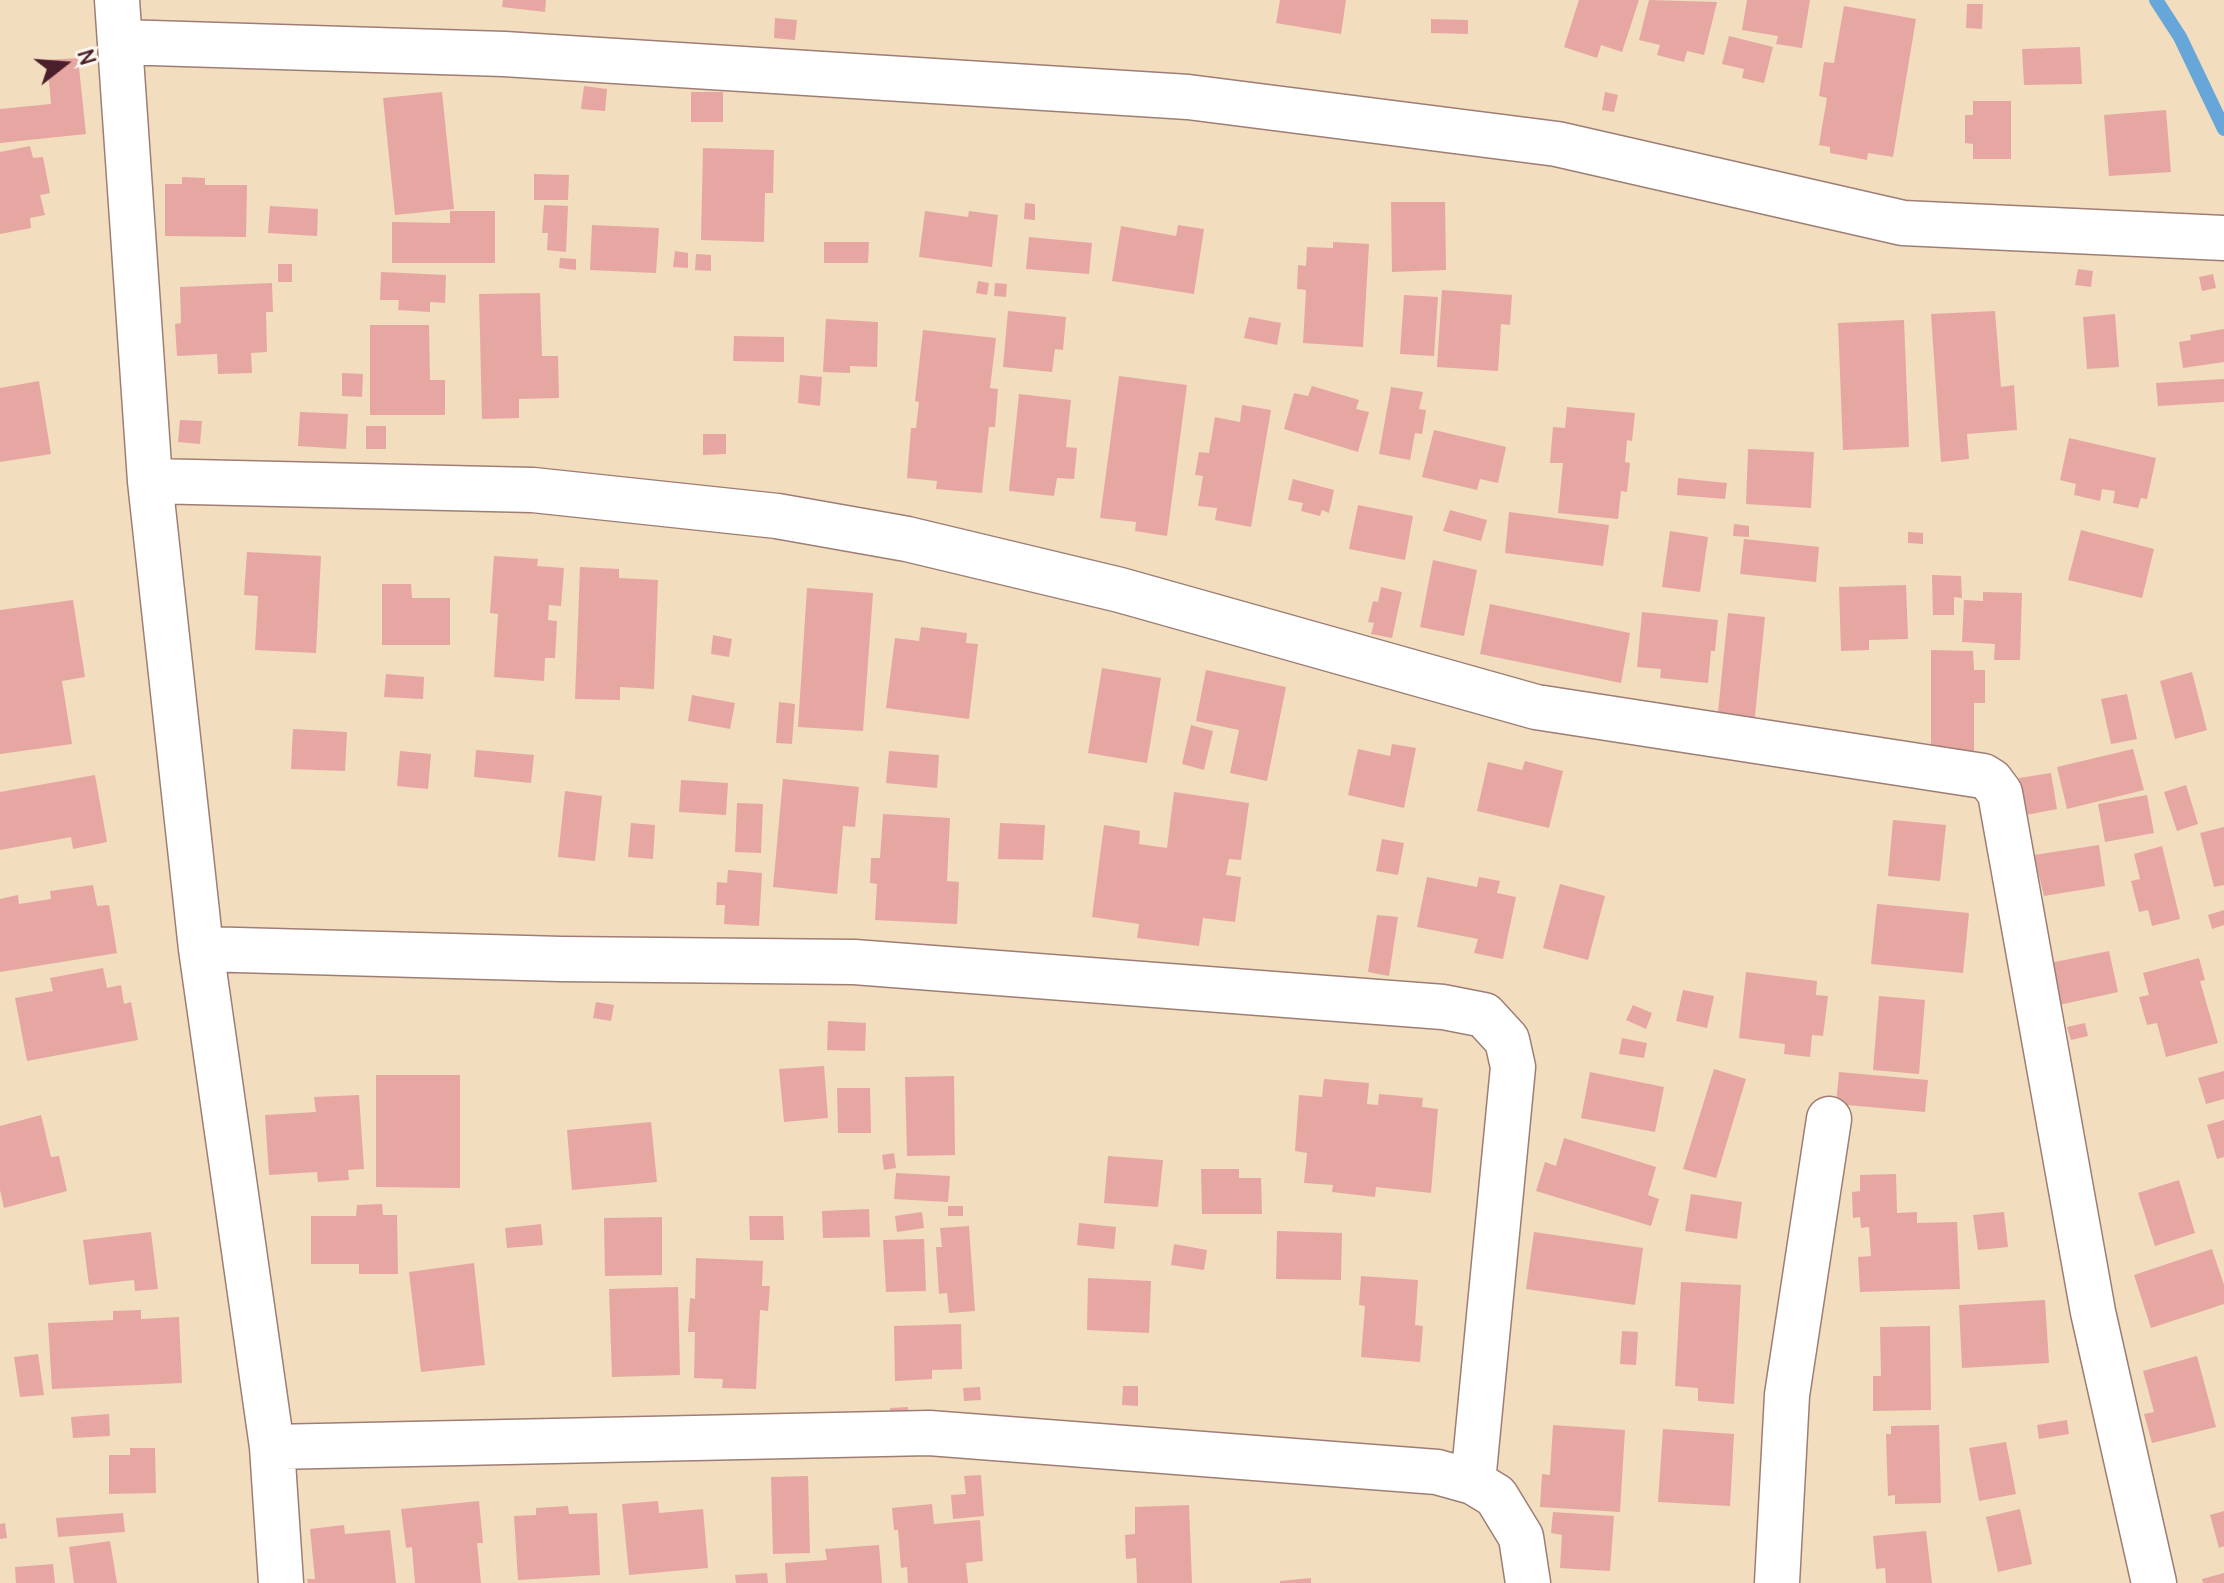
<!DOCTYPE html>
<html>
<head>
<meta charset="utf-8">
<style>
	body { margin:0 }
	#map { position:relative; width:2224px; height:1583px; overflow:hidden; background:#f2ddbe; font-family:Delius,sans-serif }
	canvas { display:block }
	.north { position:absolute; left:24px; top:24px; width:80px; height:80px; -webkit-text-stroke:6px #fbf7ec; paint-order:stroke; rotate:73deg; font-size:22px; font-weight:700; line-height:32px; text-align:center; color:#4a1f2b }
	.north::after { content:''; display:block; margin:auto; width:28px; height:36px; background:#4a1f2b; clip-path:polygon(50% 0,100% 100%,50% 72%,0 100%) }
</style>
</head>
<body>
<div id="map">
<canvas width="2224" height="1583"></canvas>
<div class="north">N</div>
</div>
<script>
const c = document.querySelector('canvas').getContext('2d');
c.lineJoin = 'round';
function poly(rows) {
  const path = new Path2D();
  for (const r of rows) {
    path.moveTo(r[0], r[1]);
    for (let i = 2; i < r.length; i += 2) path.lineTo(r[i], r[i + 1]);
  }
  return path;
}
function stroke(path, color, width, dash) {
  c.strokeStyle = color;
  c.lineWidth = width;
  c.lineCap = dash ? 'butt' : 'round';
  c.setLineDash(dash || []);
  c.stroke(path);
}
function fill(path, color) {
  c.fillStyle = color;
  c.fill(path, 'evenodd');
}
stroke(poly([
	[2156,0,2180,37,2224,129]
]), '#66a6d9', 14);
fill(poly([
	[503,0,546,0,545,12,502,7],
	[1280,0,1346,0,1341,34,1276,23],
	[1579,0,1639,0,1622,52,1601,45,1597,58,1564,47],
	[1649,0,1717,2,1704,55,1687,51,1684,62,1657,55,1660,45,1639,40],
	[1747,0,1810,0,1802,48,1776,44,1778,36,1742,30],
	[1967,4,1983,4,1982,29,1966,28],
	[1844,6,1916,19,1893,157,1868,153,1867,160,1830,153,1830,147,1819,145,1827,98,1819,96,1824,62,1834,63],
	[775,18,797,20,795,40,774,38],
	[1431,19,1468,20,1468,34,1431,33],
	[1729,36,1773,47,1764,83,1742,78,1744,69,1722,64],
	[2080,47,2082,84,2024,85,2022,49],
	[78,58,86,134,0,143,0,109,51,104,47,60],
	[584,86,607,89,605,111,581,109],
	[442,92,454,209,395,215,383,98],
	[691,92,723,92,723,122,691,122],
	[1605,92,1618,95,1614,112,1602,110],
	[1973,101,2011,101,2011,159,1973,159,1973,144,1965,143,1965,115,1973,115],
	[2166,110,2171,172,2109,176,2104,115],
	[30,146,33,158,43,157,50,193,40,195,45,215,30,218,31,228,0,234,0,152],
	[703,148,774,150,773,193,765,193,764,242,701,240],
	[534,174,569,175,568,200,534,200],
	[182,177,205,178,205,185,247,185,246,237,165,236,165,184,182,184],
	[1391,202,1445,202,1446,270,1392,272],
	[1025,203,1035,204,1035,220,1024,219],
	[544,205,568,206,566,252,547,250,548,233,542,233],
	[270,206,318,209,317,236,268,233],
	[450,211,495,211,495,263,392,263,392,222,450,223],
	[925,211,968,217,969,211,998,215,992,267,919,257],
	[592,225,659,228,656,273,590,270],
	[1178,225,1204,229,1194,294,1112,281,1121,226,1176,236],
	[1029,237,1092,243,1089,274,1026,269],
	[824,242,869,242,868,263,824,263],
	[1333,242,1369,244,1363,347,1303,343,1306,290,1297,289,1298,265,1306,266,1307,247,1333,248],
	[675,251,688,253,688,268,673,267],
	[696,254,711,255,711,271,695,270],
	[560,258,576,259,576,270,559,268],
	[278,264,292,264,292,282,278,282],
	[2078,269,2093,271,2091,287,2075,285],
	[381,272,446,275,445,303,430,302,430,312,398,310,399,300,380,300],
	[2213,274,2216,288,2202,291,2199,277],
	[978,281,989,283,987,295,976,293],
	[272,283,273,312,266,312,267,352,251,353,252,373,218,374,217,354,177,356,175,324,181,323,180,287],
	[995,283,1007,284,1006,297,994,296],
	[1442,290,1512,295,1510,325,1501,324,1498,371,1437,367],
	[540,293,542,356,558,356,559,398,519,399,519,418,482,419,479,294],
	[1404,295,1438,297,1434,356,1400,354],
	[1008,311,1066,317,1063,350,1055,349,1052,372,1003,367],
	[1995,311,2001,387,2014,385,2017,430,1967,434,1969,459,1941,462,1931,314],
	[2115,314,2119,367,2087,369,2083,317],
	[1249,317,1281,323,1277,345,1244,338],
	[826,319,878,322,877,367,850,366,850,373,823,372],
	[1904,320,1909,447,1843,450,1838,323],
	[370,325,429,325,430,380,445,380,445,415,370,415],
	[2224,329,2224,362,2183,368,2179,342,2191,340,2190,335],
	[923,330,996,338,990,388,998,389,995,427,989,427,982,493,936,489,937,481,907,478,911,428,916,428,919,402,915,401],
	[734,336,784,337,784,362,733,361],
	[342,373,363,374,362,397,342,396],
	[800,375,822,377,820,406,798,403],
	[1119,376,1187,385,1167,536,1135,531,1136,522,1100,518],
	[2224,379,2224,402,2158,406,2156,383],
	[39,381,51,454,0,462,0,388],
	[1312,386,1359,400,1356,409,1369,412,1358,452,1284,429,1294,393,1308,396],
	[1391,387,1423,392,1419,409,1426,410,1422,434,1415,433,1410,460,1379,454],
	[1019,394,1071,400,1066,447,1077,448,1074,479,1057,478,1054,496,1009,491],
	[1242,405,1271,410,1251,527,1215,520,1217,508,1198,506,1203,476,1195,475,1199,452,1209,453,1215,417,1240,422],
	[1567,407,1635,413,1632,441,1627,440,1625,462,1630,463,1627,492,1621,491,1618,519,1558,513,1563,463,1550,463,1553,427,1565,428],
	[300,412,348,414,346,449,298,446],
	[180,420,202,421,200,444,178,442],
	[366,426,386,426,386,449,366,449],
	[1434,430,1506,447,1498,483,1480,479,1477,490,1422,477],
	[703,434,726,434,726,454,703,455],
	[2069,438,2156,458,2147,499,2141,498,2138,508,2113,503,2115,491,2102,489,2100,501,2074,495,2076,484,2060,480],
	[1748,449,1814,452,1811,508,1746,504],
	[1678,478,1727,483,1725,499,1677,495],
	[1293,479,1334,490,1329,513,1322,510,1320,516,1301,511,1303,503,1288,500],
	[1358,505,1413,516,1405,560,1349,549],
	[1450,510,1487,520,1481,541,1443,531],
	[1509,512,1609,525,1603,566,1505,553],
	[1734,524,1749,526,1749,537,1733,536],
	[2081,530,2154,549,2142,598,2068,580],
	[1670,531,1708,537,1700,592,1662,587],
	[1908,532,1923,533,1923,544,1908,543],
	[1744,539,1819,547,1816,582,1740,574],
	[247,552,321,556,316,653,255,650,258,596,244,595],
	[494,556,538,559,537,566,564,568,561,606,549,605,548,620,557,621,555,658,545,658,544,681,494,677,498,614,490,613],
	[1433,560,1477,570,1464,636,1420,627],
	[580,567,619,569,619,578,658,580,654,689,620,687,620,700,575,699],
	[1932,575,1961,576,1962,598,1954,597,1954,615,1933,615],
	[382,584,411,584,412,598,450,598,450,645,382,645],
	[1906,585,1908,639,1869,640,1869,650,1841,651,1839,587],
	[1381,587,1402,592,1392,638,1371,634,1374,623,1368,622,1373,601,1378,602],
	[807,588,873,593,863,731,798,727],
	[1983,592,2022,593,2020,660,1994,660,1995,644,1962,642,1964,600,1983,601],
	[73,600,85,677,62,681,72,744,0,754,0,610],
	[1490,604,1630,633,1621,683,1480,654],
	[1642,612,1718,620,1715,651,1711,651,1708,683,1660,678,1661,669,1637,667],
	[1728,613,1765,617,1754,726,1717,722],
	[921,627,967,633,966,643,978,644,969,719,886,708,895,638,919,641],
	[713,635,732,639,729,657,711,654],
	[1931,650,1973,651,1974,670,1985,670,1985,703,1974,703,1974,753,1931,752],
	[1102,668,1161,678,1147,763,1088,753],
	[1206,670,1286,687,1267,781,1230,773,1239,730,1196,721],
	[2192,672,2207,730,2175,739,2160,681],
	[386,674,424,677,423,699,384,697],
	[2127,694,2137,739,2111,744,2101,699],
	[692,695,735,703,730,729,688,721],
	[779,702,795,704,792,744,776,743],
	[1191,725,1213,731,1204,770,1182,764],
	[293,729,347,732,345,771,291,769],
	[1392,744,1416,748,1404,808,1348,795,1358,749,1390,756],
	[2133,749,2144,790,2067,809,2057,767],
	[476,750,534,755,531,783,474,777],
	[400,751,431,754,428,789,397,786],
	[889,751,939,755,937,788,886,783],
	[1525,761,1563,771,1549,828,1477,811,1488,762,1522,770],
	[2051,773,2057,809,2026,815,2019,778],
	[95,775,107,842,73,849,71,837,0,850,0,792],
	[783,779,859,787,855,827,843,826,837,894,773,887],
	[681,780,728,783,726,815,679,812],
	[2186,785,2198,824,2177,831,2164,792],
	[565,791,602,796,595,861,558,857],
	[1174,792,1249,803,1241,860,1229,859,1226,875,1241,877,1235,922,1203,918,1199,946,1137,938,1139,924,1092,917,1104,825,1140,831,1139,844,1167,848],
	[2147,795,2154,833,2105,842,2098,804],
	[737,803,763,804,761,853,735,852],
	[883,814,950,818,947,881,959,882,957,924,875,920,877,884,870,883,871,858,880,858],
	[1893,820,1946,825,1940,881,1888,876],
	[631,823,655,825,653,859,628,857],
	[1000,823,1045,825,1043,860,998,859],
	[2224,827,2224,885,2214,887,2200,833],
	[1382,839,1404,843,1398,875,1376,871],
	[2099,845,2105,886,2044,896,2034,855],
	[2162,846,2180,919,2152,926,2148,910,2139,912,2131,881,2140,879,2134,854],
	[728,870,762,873,759,926,724,924,725,905,716,905,717,882,727,883],
	[1427,877,1477,887,1479,877,1500,881,1497,893,1516,897,1503,959,1474,953,1478,939,1417,927],
	[1560,884,1605,896,1588,960,1543,948],
	[93,885,97,906,109,905,117,953,0,972,0,899,18,895,19,904,51,899,50,891],
	[1877,904,1969,913,1963,973,1871,964],
	[2224,910,2224,925,2212,929,2208,915],
	[1377,915,1398,917,1389,976,1368,972],
	[2109,951,2118,992,2059,1005,2050,963],
	[2199,958,2205,980,2200,981,2218,1043,2166,1057,2157,1023,2147,1025,2139,997,2149,995,2143,973],
	[103,968,107,988,121,985,124,1004,131,1002,138,1040,27,1061,15,998,53,991,50,978],
	[1746,972,1817,981,1816,995,1828,996,1823,1036,1812,1035,1810,1057,1784,1054,1785,1044,1739,1038],
	[1683,990,1714,996,1707,1028,1676,1021],
	[1879,996,1925,1000,1919,1074,1873,1070],
	[596,1002,614,1005,611,1021,593,1018],
	[1633,1005,1652,1013,1646,1029,1626,1020],
	[828,1021,866,1023,865,1051,827,1050],
	[2085,1023,2088,1036,2071,1040,2067,1027],
	[1622,1038,1647,1043,1644,1058,1619,1054],
	[824,1066,828,1118,784,1122,779,1069],
	[1714,1069,1746,1079,1716,1178,1683,1169],
	[2224,1071,2224,1099,2206,1104,2198,1078],
	[1590,1072,1664,1087,1655,1132,1581,1118],
	[1839,1072,1928,1080,1925,1112,1836,1104],
	[376,1075,460,1075,460,1188,376,1187],
	[954,1076,955,1155,907,1156,905,1077],
	[1324,1079,1369,1083,1367,1104,1378,1105,1379,1094,1423,1098,1422,1107,1438,1109,1431,1193,1376,1187,1375,1197,1332,1192,1333,1185,1304,1183,1307,1153,1295,1151,1299,1095,1322,1097],
	[837,1088,870,1088,871,1133,838,1133],
	[359,1095,364,1169,348,1170,349,1180,318,1182,317,1172,269,1175,265,1115,316,1112,314,1097],
	[41,1115,51,1157,59,1156,67,1191,4,1208,0,1190,0,1126],
	[2224,1120,2224,1157,2217,1159,2207,1125],
	[651,1122,657,1182,572,1190,567,1130],
	[1564,1138,1656,1167,1648,1195,1659,1199,1651,1226,1536,1191,1545,1162,1556,1166],
	[894,1153,896,1168,884,1170,882,1155],
	[1108,1156,1163,1160,1158,1207,1104,1203],
	[1201,1169,1239,1169,1239,1178,1261,1178,1262,1214,1202,1214],
	[896,1173,950,1176,948,1202,894,1199],
	[1896,1174,1897,1213,1917,1212,1917,1223,1957,1222,1960,1289,1860,1292,1858,1257,1871,1256,1869,1227,1861,1228,1860,1217,1853,1218,1852,1192,1860,1191,1860,1175],
	[2179,1180,2195,1233,2155,1246,2138,1193],
	[1691,1194,1742,1202,1737,1239,1685,1231],
	[382,1204,383,1215,397,1215,398,1274,359,1274,359,1264,311,1264,311,1216,356,1216,357,1205],
	[948,1206,963,1206,963,1216,948,1216],
	[869,1209,870,1237,823,1238,822,1211],
	[922,1212,924,1228,897,1232,895,1216],
	[2004,1212,2008,1247,1978,1250,1973,1215],
	[749,1216,783,1216,784,1240,750,1240],
	[662,1217,662,1275,605,1276,604,1218],
	[1079,1223,1116,1227,1114,1249,1077,1245],
	[541,1224,543,1245,507,1248,505,1228],
	[969,1226,975,1311,949,1313,947,1293,939,1294,936,1247,942,1247,940,1228],
	[1277,1231,1342,1233,1341,1280,1276,1279],
	[151,1232,158,1289,135,1291,134,1280,89,1285,83,1240],
	[1534,1232,1643,1248,1635,1305,1526,1289],
	[924,1239,926,1291,886,1292,883,1240],
	[1174,1244,1207,1250,1204,1270,1171,1265],
	[2212,1249,2224,1285,2224,1304,2151,1328,2134,1275],
	[696,1258,763,1261,762,1286,770,1286,768,1311,760,1310,756,1389,722,1388,723,1379,694,1378,695,1332,688,1332,690,1298,695,1299],
	[474,1263,485,1365,421,1372,409,1272],
	[1361,1276,1418,1280,1415,1325,1423,1326,1420,1362,1361,1357,1365,1306,1359,1305],
	[1088,1278,1151,1281,1149,1333,1087,1330],
	[1681,1282,1741,1285,1734,1404,1698,1401,1698,1388,1675,1386],
	[678,1287,680,1375,612,1377,609,1289],
	[2045,1300,2049,1363,1962,1368,1959,1305],
	[141,1310,141,1319,179,1317,182,1383,52,1389,48,1323,113,1320,113,1311],
	[961,1324,962,1369,932,1370,932,1379,895,1381,894,1326],
	[1930,1326,1931,1410,1873,1411,1873,1376,1881,1376,1880,1327],
	[1622,1331,1638,1332,1636,1365,1620,1364],
	[38,1354,44,1395,20,1397,14,1357],
	[2197,1356,2216,1427,2152,1443,2144,1414,2154,1412,2143,1371],
	[1123,1386,1138,1386,1138,1406,1122,1405],
	[980,1387,981,1400,964,1401,963,1388],
	[908,1407,909,1423,892,1424,890,1408],
	[109,1414,110,1436,73,1438,71,1417],
	[2067,1420,2069,1434,2039,1439,2037,1425],
	[1553,1425,1625,1430,1620,1512,1540,1507,1542,1474,1550,1475],
	[1939,1425,1941,1503,1895,1504,1895,1495,1888,1496,1886,1434,1891,1434,1891,1426],
	[1663,1429,1734,1434,1730,1506,1658,1502],
	[2006,1442,2016,1494,1979,1501,1969,1448],
	[130,1448,155,1448,156,1493,109,1494,109,1455,130,1455],
	[981,1475,984,1516,953,1519,951,1495,966,1494,964,1476],
	[808,1476,810,1553,773,1554,771,1477],
	[479,1501,483,1543,477,1543,481,1583,415,1583,412,1547,406,1548,401,1509],
	[658,1501,659,1513,703,1509,708,1568,629,1575,622,1504],
	[932,1504,934,1524,980,1520,983,1561,966,1563,968,1583,908,1583,907,1567,901,1568,898,1530,894,1530,892,1508],
	[1189,1505,1192,1583,1137,1583,1136,1558,1126,1559,1125,1535,1135,1534,1135,1507],
	[568,1506,569,1514,597,1513,600,1575,518,1580,514,1516,536,1515,536,1508],
	[2020,1509,2032,1564,1998,1572,1986,1517],
	[2224,1511,2224,1546,2219,1548,2210,1515],
	[1553,1512,1614,1516,1610,1571,1560,1568,1562,1535,1551,1533],
	[123,1513,125,1532,58,1537,56,1518],
	[5,1523,7,1538,0,1539,0,1524],
	[344,1525,345,1534,390,1530,396,1583,308,1583,307,1579,315,1579,310,1529],
	[1926,1531,1932,1583,1886,1583,1885,1568,1876,1569,1873,1536],
	[110,1541,117,1583,74,1583,69,1547],
	[879,1545,882,1583,786,1583,785,1563,827,1560,825,1549],
	[53,1564,55,1583,16,1583,15,1567],
	[767,1573,768,1583,736,1583,735,1575],
	[2224,1573,2224,1583,2203,1583,2202,1579],
	[1311,1578,1311,1583,1280,1583,1280,1581]
]), '#e6a7a3');
const minor = poly([
	[117,0,150,481,201,949,272,1447,281,1583],
	[120,42,504,54,1188,97,1557,144,1903,223,2224,238],
	[150,481,533,490,777,516,907,539,1120,590,1536,707,1983,776,1991,781,2000,793,2093,1312,2154,1583],
	[201,949,561,959,854,962,1443,1007,1484,1015,1507,1040,1513,1067,1473,1482],
	[272,1447,929,1433,1437,1472,1473,1482,1496,1496,1521,1537,1528,1583],
	[1777,1583,1787,1395,1829,1119]
]);
stroke(minor, '#9e7e74', 47);
stroke(minor, '#fff', 44);
</script>
</body>
</html>
